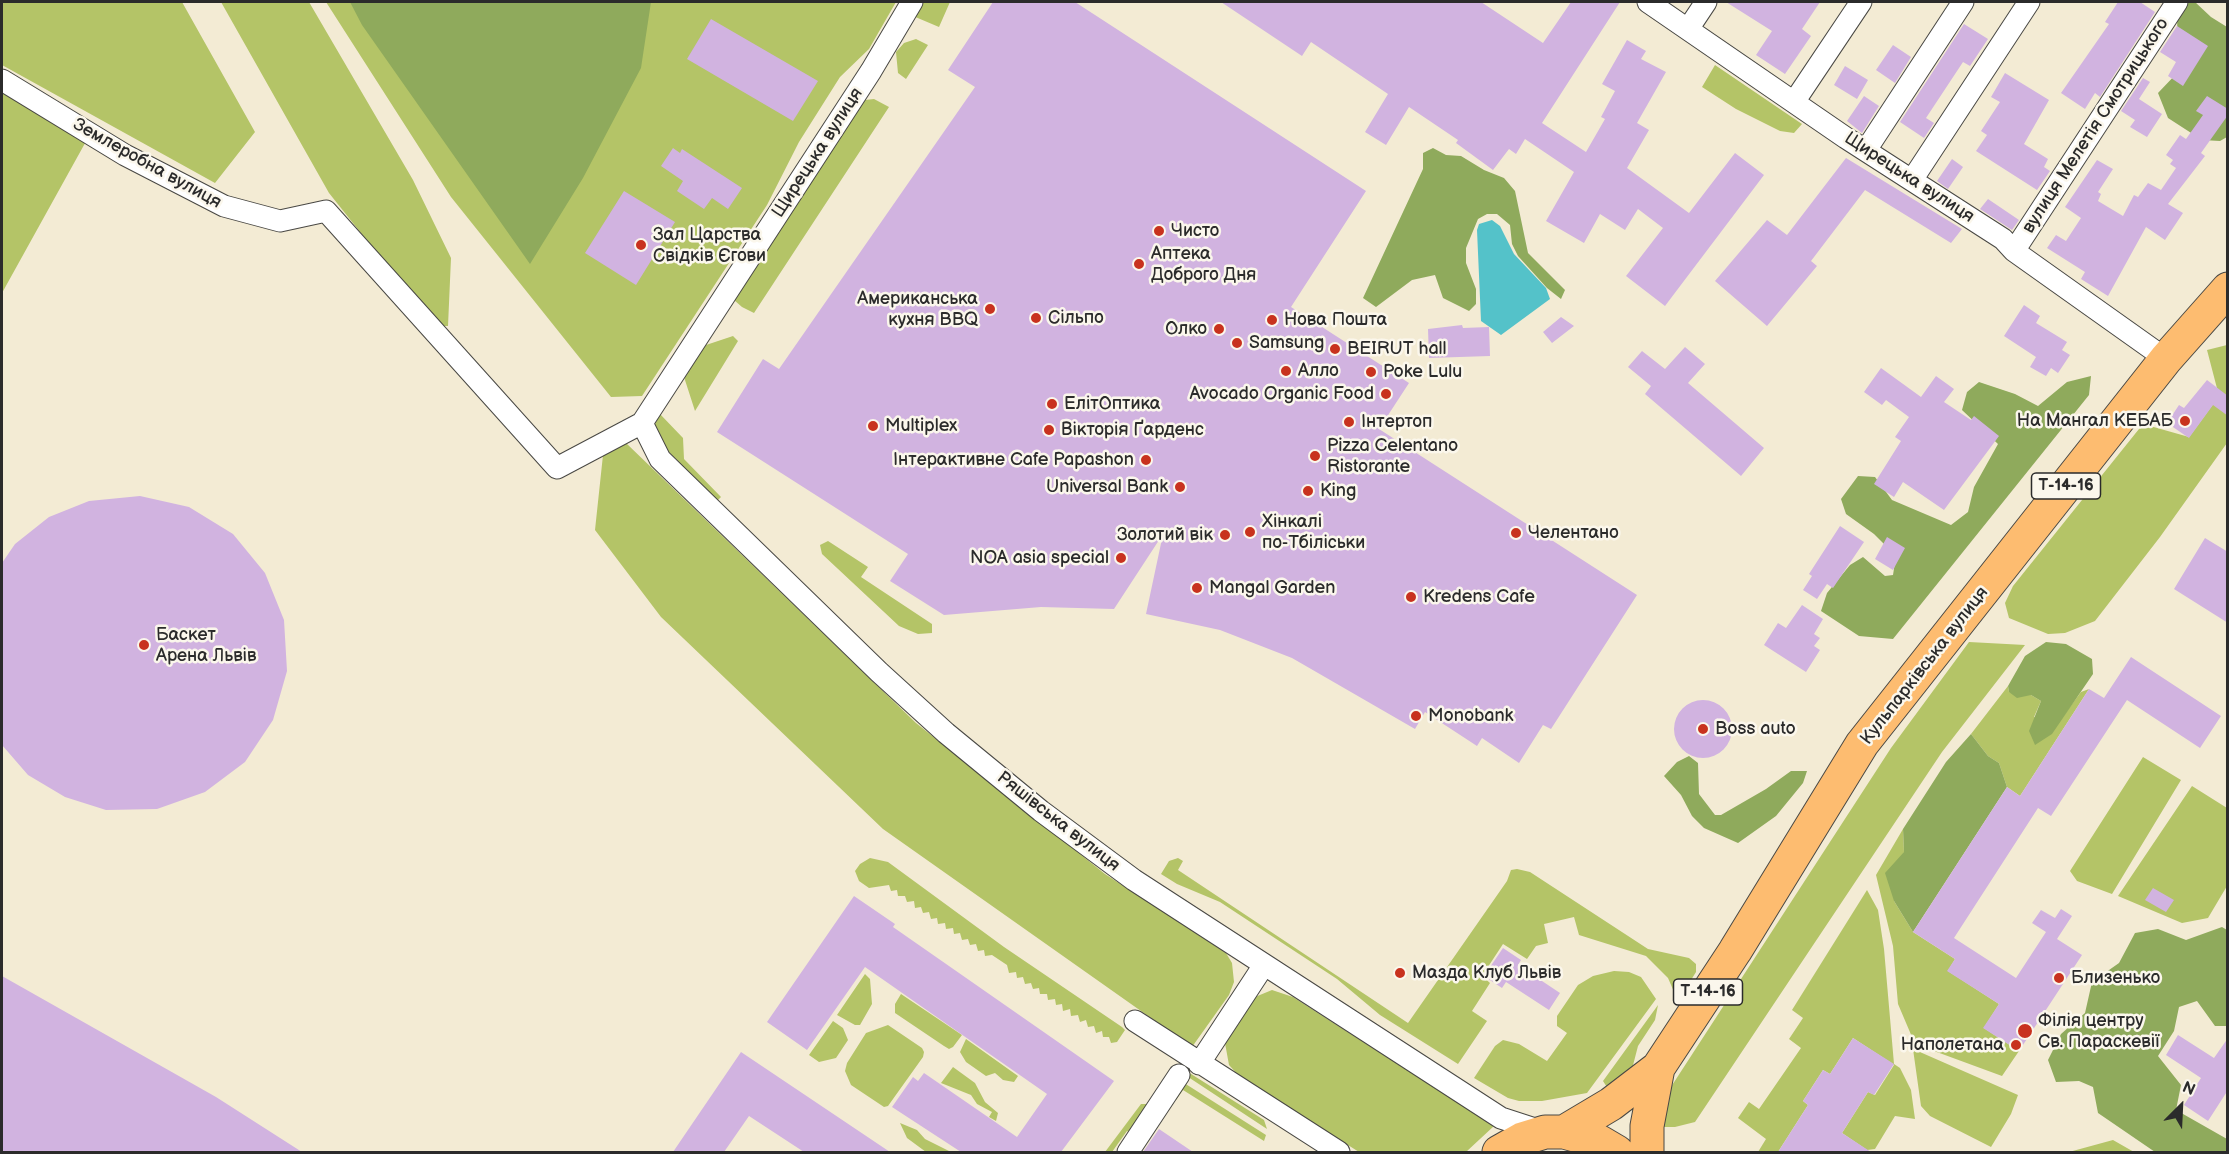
<!DOCTYPE html>
<html>
<head>
<meta charset="utf-8">
<style>
	body { margin:0 }
	#map { position:relative; width:2229px; height:1154px; overflow:hidden; background:#f3ebd4; font-family:"Balsamiq Sans",sans-serif }
	canvas { display:block }
	.frame { position:absolute; inset:0; border:3px solid #2b2b2b; pointer-events:none }
	.north { position:absolute; left:2151px; top:1076px; width:60px; height:60px; -webkit-text-stroke:4px #fbf7ec; paint-order:stroke; rotate:24deg; font-size:16px; font-weight:700; line-height:24px; text-align:center; color:#2b2b2b }
	.north::after { content:''; display:block; margin:auto; width:21px; height:27px; background:#2b2b2b; clip-path:polygon(50% 0,100% 100%,50% 72%,0 100%) }
</style>
</head>
<body>
<div id="map">
<canvas width="2229" height="1154"></canvas>
<div class="frame"></div>
<div class="north">N</div>
</div>
<script>
const c = document.querySelector('canvas').getContext('2d');
c.lineJoin = 'round';
function fill(path, color) {
  c.fillStyle = color;
  c.fill(path, 'evenodd');
}
function poly(rows) {
  const path = new Path2D();
  for (const r of rows) {
    if (r.length === 3) {
      path.moveTo(r[0] + r[2], r[1]);
      path.arc(r[0], r[1], r[2], 0, 2 * Math.PI);
      continue;
    }
    path.moveTo(r[0], r[1]);
    for (let i = 2; i < r.length; i += 2) path.lineTo(r[i], r[i + 1]);
  }
  return path;
}
function stroke(path, color, width, dash) {
  c.strokeStyle = color;
  c.lineWidth = width;
  c.lineCap = dash ? 'butt' : 'round';
  c.setLineDash(dash || []);
  c.stroke(path);
}
function write(font, color, halo, rows, align = 'center') {
  c.font = font + ' "Balsamiq Sans",sans-serif';
  c.lineWidth = 5;
  c.setLineDash([]);
  c.textBaseline = 'middle';
  c.strokeStyle = halo;
  c.fillStyle = color;
  for (const [text, x, y, turn = 0] of rows) {
    c.save();
    c.translate(x, y);
    c.rotate((+turn || 0) * Math.PI / 180);
    c.textAlign = isNaN(turn) ? turn : align;
    if (halo) c.strokeText(text, 0, 0);
    c.fillText(text, 0, 0);
    c.restore();
  }
}
fill(poly([
	[2,2,182,2,255,132,215,183,2,65],
	[221,2,309,2,413,180,451,258,448,326,435,326,329,193],
	[326,2,896,2,869,49,840,77,799,142,767,205,642,396,611,397,451,197],
	[916,2,950,2,939,27,913,16],
	[916,39,928,45,906,79,898,73,896,52,904,43],
	[1715,65,1802,124,1794,133,1780,131,1736,109,1702,87],
	[2,84,89,136,2,293],
	[874,99,889,107,754,313,742,307,734,300,865,100],
	[733,336,738,341,695,411,684,377,703,346],
	[2227,345,2227,443,2160,537,2095,621,2065,633,2048,634,2009,618,2005,603,2013,586,2143,424,2189,437,2219,396,2207,350],
	[660,414,683,438,684,459,721,497,717,501,664,447,653,428],
	[626,443,916,723,1105,874,1226,953,1232,963,1234,982,1229,995,1192,1047,883,829,661,617,595,530,603,455],
	[828,541,868,567,861,577,932,624,932,633,918,634,899,626,822,554,820,545],
	[1969,642,2025,645,1942,752,1695,1122,1675,1127,1656,1127,1667,1093,1891,748],
	[2008,686,2009,692,2031,695,2041,701,2034,717,2061,719,2081,692,2089,689,2020,796,2007,787,1999,763,1988,756,1971,734],
	[2143,757,2181,780,2112,894,2077,881,2070,871],
	[2192,786,2227,808,2227,886,2208,918,2182,923,2118,896],
	[1903,829,1904,852,1894,901,1913,932,1955,959,1948,971,1999,1004,1984,1028,2019,1051,2002,1076,1915,1044,1898,1004,1893,946,1876,875],
	[870,858,888,862,1004,947,1122,1027,1125,1030,1117,1042,1111,1043,1109,1037,1103,1037,1102,1031,1096,1033,1094,1026,1088,1027,1086,1020,1080,1022,1078,1015,1071,1016,1070,1009,1063,1011,1062,1004,1056,1005,1055,999,1048,1000,1047,994,1040,994,1039,988,1033,989,1031,983,1025,984,1023,977,1017,978,1016,972,1009,973,1007,965,992,955,985,956,984,950,978,951,976,944,970,945,968,939,962,940,960,933,954,934,953,928,946,929,945,923,938,924,937,918,931,919,929,912,923,913,921,907,915,908,914,901,907,902,905,896,898,896,897,890,891,891,889,885,869,888,859,881,855,871,860,864],
	[1178,858,1183,861,1178,870,1408,1023,1507,881,1511,870,1517,869,1530,872,1648,949,1689,958,1696,964,1696,972,1678,1001,1668,978,1646,956,1579,935,1574,917,1544,924,1548,943,1536,946,1527,959,1503,944,1482,976,1490,983,1472,1011,1487,1021,1458,1064,1380,1015,1337,979,1220,902,1177,884,1161,874,1169,861],
	[1867,890,1878,910,1884,949,1894,1064,1900,1068,1911,1090,1915,1119,1895,1116,1875,1149,1867,1150,1842,1133,1868,1092,1875,1095,1894,1065,1853,1038,1830,1074,1823,1070,1803,1101,1808,1105,1778,1152,1758,1152,1766,1139,1738,1118,1749,1102,1759,1109,1801,1048,1789,1039,1803,1018,1792,1010],
	[1614,971,1629,972,1641,977,1656,999,1587,1093,1542,1101,1519,1101,1508,1098,1474,1078,1495,1046,1503,1040,1519,1044,1547,1061,1567,1033,1557,1026,1557,1016,1578,985,1593,976],
	[865,974,870,979,872,1004,860,1025,855,1025,837,1015],
	[1272,990,1293,997,1494,1126,1466,1152,1359,1152,1239,1076,1229,1065,1225,1043,1255,997],
	[901,994,962,1035,953,1047,949,1049,944,1046,895,1013,895,1004],
	[1658,1005,1655,1020,1638,1046,1631,1073,1610,1092,1603,1081],
	[833,1021,843,1028,848,1040,836,1058,819,1062,809,1055],
	[888,1025,922,1048,924,1052,923,1057,888,1106,884,1107,851,1085,845,1071,847,1063,866,1033],
	[966,1039,1018,1076,1014,1082,1003,1080,995,1073,986,1076,966,1062,960,1052],
	[1913,1049,2018,1095,2011,1114,1991,1147,1930,1116,1921,1106],
	[953,1067,975,1083,985,1102,998,1113,996,1121,989,1117,992,1112,977,1104,971,1095,941,1083],
	[1173,1067,1180,1067,1264,1120,1267,1129],
	[1181,1081,1266,1135,1264,1141,1183,1090,1176,1100,1171,1097],
	[1141,1104,1149,1104,1132,1134,1127,1131,1112,1152,1105,1152],
	[900,1123,917,1130,925,1139,951,1152,926,1152,907,1138],
	[2113,1140,2134,1152,2069,1152]
]), '#b4c467');
fill(poly([
	[350,2,651,2,641,68,583,178,530,264,362,25],
	[2190,2,2195,2,2211,17,2227,27,2227,137,2220,141,2202,140,2168,118,2158,93,2178,72,2177,12],
	[1433,148,1446,155,1461,156,1484,170,1504,178,1515,191,1528,253,1565,290,1561,299,1547,288,1518,256,1512,244,1510,225,1497,214,1487,214,1478,219,1466,248,1466,263,1476,289,1476,304,1469,311,1443,298,1435,275,1412,280,1376,307,1363,298,1423,169,1423,153],
	[2091,376,2089,395,1893,639,1859,636,1821,611,1827,593,1850,565,1863,557,1885,576,1893,575,1896,556,1874,534,1846,514,1841,499,1858,476,1875,477,1892,500,1951,525,1968,512,1974,487,1998,444,1962,410,1967,392,1979,382,2015,394,2038,406,2067,382],
	[2046,642,2066,644,2092,659,2093,674,2052,734,2035,745,2029,731,2041,701,2031,695,2017,698,2009,692,2008,686,2025,656],
	[1971,734,1988,756,1999,763,2007,787,1913,932,1894,901,1885,873,1904,852,1903,829,1946,762],
	[1689,756,1698,763,1699,794,1715,815,1721,815,1766,789,1791,771,1807,771,1803,783,1776,816,1738,843,1704,828,1692,816,1681,795,1664,776,1677,762],
	[2222,927,2227,930,2227,1026,2215,1026,2197,1001,2179,1007,2174,1031,2158,1056,2181,1085,2176,1110,2227,1139,2227,1152,2155,1152,2098,1113,2093,1087,2079,1081,2056,1082,2048,1060,2061,1034,2085,1013,2092,982,2119,963,2135,933,2158,929,2186,940]
]), '#8faa5c');
fill(poly([
	[1492,220,1500,226,1514,254,1546,288,1550,299,1501,335,1481,321,1477,230,1479,224]
]), '#54c2c9');
fill(poly([
	[993,2,1075,2,1366,191,1291,307,1409,383,1379,429,1637,595,1551,729,1543,725,1519,763,1482,738,1477,746,1425,712,1415,729,1292,658,1220,630,1146,614,1163,534,1114,609,1041,607,944,615,890,581,908,554,717,432,763,359,779,369,975,87,948,70],
	[1221,2,1481,2,1543,43,1571,2,1620,2,1542,123,1586,152,1605,119,1601,117,1615,91,1602,84,1627,40,1646,51,1641,59,1666,72,1637,123,1649,130,1627,168,1689,213,1735,153,1764,175,1665,306,1626,276,1663,228,1638,209,1625,230,1600,214,1584,243,1546,221,1574,172,1525,139,1516,154,1509,149,1493,170,1456,143,1458,140,1409,107,1386,145,1365,132,1388,94,1311,42,1302,56],
	[1726,2,1820,2,1802,29,1811,36,1785,74,1756,55,1772,31],
	[2118,2,2140,2,2155,12,2100,97,2095,93,2085,109,2061,93,2109,24,2105,22],
	[711,19,818,81,793,121,687,59],
	[1964,24,1988,39,1970,66,1963,62,1926,118,1934,123,1924,138,1900,122],
	[2177,26,2208,46,2183,86,2168,76,2176,62,2160,52],
	[1893,45,1911,57,1895,83,1876,70],
	[1845,66,1868,80,1857,99,1834,85],
	[2005,73,2049,100,2024,144,2048,159,2044,167,2050,171,2037,190,1976,151,1987,135,1981,131,2000,102,1991,97],
	[2143,78,2150,82,2139,99,2162,114,2147,137,2130,127,2135,120,2121,111],
	[1864,96,1879,106,1862,133,1847,121],
	[2207,96,2228,109,2228,115,2201,153,2205,156,2168,204,2183,213,2165,240,2146,227,2108,296,2081,279,2085,272,2047,248,2056,235,2066,241,2081,218,2065,207,2097,160,2113,169,2098,192,2101,194,2098,201,2123,216,2134,195,2138,197,2148,183,2161,190,2176,168,2170,164,2173,160,2166,155,2180,135,2186,139,2203,115,2196,111],
	[673,148,680,153,682,149,742,188,728,209,712,198,704,209,677,191,683,181,661,166],
	[1846,158,1962,229,1951,243,1865,190,1811,261,1817,266,1767,326,1715,281,1767,220,1787,235],
	[1952,159,1963,167,1948,189,1937,181],
	[624,191,675,222,636,285,585,253],
	[1988,199,2019,220,2012,230,1980,209],
	[2024,305,2040,316,2036,323,2067,342,2062,350,2070,355,2058,373,2051,368,2046,376,2030,367,2036,357,2004,336],
	[1561,317,1574,326,1552,343,1543,332],
	[1462,325,1463,328,1489,327,1490,356,1429,358,1428,329],
	[1685,347,1705,364,1688,383,1764,448,1741,476,1645,394,1651,386,1628,367,1642,351,1665,369],
	[1881,368,1921,397,1936,376,1954,389,1944,402,1971,420,1974,416,1999,436,1944,510,1903,482,1894,497,1874,484,1901,441,1895,437,1909,417,1886,400,1882,405,1864,392],
	[2207,380,2228,396,2228,416,2213,405,2189,438,2167,423,2179,405,2184,408],
	[140,496,189,507,233,534,265,573,284,620,287,671,273,720,245,762,205,792,157,809,106,810,65,797,28,775,2,745,2,563,15,544,49,517,89,501],
	[1840,526,1864,542,1833,588,1827,584,1817,599,1803,590,1812,576,1809,574],
	[1887,537,1905,548,1893,570,1875,559],
	[2205,538,2228,552,2228,623,2174,589],
	[1802,605,1823,619,1814,634,1820,638,1814,646,1820,650,1806,672,1764,645,1778,623,1786,628],
	[2131,657,2221,716,2200,748,2127,700,2051,816,2038,808,1954,938,2016,978,2046,932,2032,923,2041,910,2055,918,2061,909,2072,916,2057,939,2082,955,2019,1051,1983,1028,1999,1004,1947,971,1955,959,1913,932,2007,787,2020,796,2089,689,2104,698],
	[1703,729,29],
	[2153,888,2174,900,2166,912,2145,900],
	[854,896,895,924,893,927,1114,1081,1061,1152,961,1152,892,1107,913,1077,918,1081,924,1073,1017,1137,1047,1094,865,967,807,1050,767,1022],
	[1503,948,1521,960,1518,965,1560,993,1549,1010,1506,982,1502,988,1484,976],
	[2,976,216,1097,302,1152,2,1152],
	[2178,1035,2214,1058,2228,1038,2228,1090,2208,1121,2184,1105,2201,1078,2166,1055],
	[1853,1038,1894,1064,1874,1095,1868,1092,1842,1133,1871,1152,1778,1152,1808,1105,1803,1101,1823,1070,1830,1074],
	[741,1052,890,1152,804,1152,749,1116,724,1152,673,1152],
	[1159,1129,1193,1152,1143,1152]
]), '#d1b3e0');
const street = poly([
	[1648,2,1846,138,2003,239,2014,251,2166,359],
	[1688,29,1706,2],
	[2,80,125,155,224,206,280,221,326,211,557,468,642,423,871,71,912,2],
	[1794,102,1861,2],
	[1866,150,1963,2],
	[1912,180,2029,2],
	[2014,251,2177,2],
	[642,423,660,459,879,672,946,733,1041,811,1134,880,1501,1118,1544,1132],
	[1135,1021,1339,1152],
	[1199,1064,1264,965],
	[1128,1152,1179,1075]
]);
const primary = poly([
	[1564,1132,1611,1104,1658,1068,1735,951,1862,744,2166,359,2228,289],
	[1499,1152,1522,1139,1545,1132,1564,1132,1600,1142,1617,1152],
	[1647,1152,1647,1126,1658,1068]
]);
stroke(street, '#494844', 23);
stroke(primary, '#494844', 35);
stroke(street, '#fff', 21);
stroke(primary, '#fdbc70', 33);
for (const [x, y, r, color] of [
	[1159,231,6,"#c8321e"],
	[641,245,6,"#c8321e"],
	[1139,264,6,"#c8321e"],
	[990,309,6,"#c8321e"],
	[1036,318,6,"#c8321e"],
	[1272,320,6,"#c8321e"],
	[1219,329,6,"#c8321e"],
	[1237,343,6,"#c8321e"],
	[1335,349,6,"#c8321e"],
	[1286,371,6,"#c8321e"],
	[1371,372,6,"#c8321e"],
	[1386,394,6,"#c8321e"],
	[1052,404,6,"#c8321e"],
	[2185,421,6,"#c8321e"],
	[1349,422,6,"#c8321e"],
	[873,426,6,"#c8321e"],
	[1049,430,6,"#c8321e"],
	[1315,456,6,"#c8321e"],
	[1146,460,6,"#c8321e"],
	[1180,487,6,"#c8321e"],
	[1308,491,6,"#c8321e"],
	[1250,532,6,"#c8321e"],
	[1516,533,6,"#c8321e"],
	[1225,535,6,"#c8321e"],
	[1121,558,6,"#c8321e"],
	[1197,588,6,"#c8321e"],
	[1411,597,6,"#c8321e"],
	[144,645,6,"#c8321e"],
	[1416,716,6,"#c8321e"],
	[1703,729,6,"#c8321e"],
	[1400,973,6,"#c8321e"],
	[2059,978,6,"#c8321e"],
	[2025,1031,8,"#c8321e"],
	[2016,1045,6,"#c8321e"]
]) {
  const dot = new Path2D();
  dot.arc(x, y, r, 0, 2 * Math.PI);
  c.fillStyle = color;
  c.fill(dot);
  stroke(dot, '#fbf7ec', 2);
}
for (const [x, y, w] of [
	[2066,486,69],
	[1708,992,69]
]) {
  const box = new Path2D();
  box.roundRect(x - w / 2, y - 13, w, 26, 4.5);
  c.fillStyle = '#fbf7ec';
  c.fill(box);
  stroke(box, '#2b2b2b', 1.5);
}
write('bold 16px', '#2b2b2b', null, [
	["Т-14-16",2066,486],
	["Т-14-16",1708,992]
]);
write('18px', '#2b2b2b', '#fbf7ec', [
	["вулиця Мелетія Смотрицького",2096,126,-57],
	["Щирецька вулиця",818,153,-57],
	["Землеробна вулиця",147,164,29],
	["Щирецька вулиця",1909,178,33],
	["Кульпарківська вулиця",1925,666,-52],
	["Ряшівська вулиця",1058,822,38]
]);
write('18px', '#2b2b2b', '#fbf7ec', [
	["Чисто",1171,231],
	["Зал Царства",653,235],
	["Свідків Єгови",653,256],
	["Аптека",1151,254],
	["Доброго Дня",1151,275],
	["Американська",978,299,"right"],
	["кухня BBQ",978,320,"right"],
	["Сільпо",1048,318],
	["Нова Пошта",1284,320],
	["Олко",1207,329,"right"],
	["Samsung",1249,343],
	["BEIRUT hall",1347,349],
	["Алло",1298,371],
	["Poke Lulu",1383,372],
	["Avocado Organic Food",1374,394,"right"],
	["ЕлітОптика",1064,404],
	["На Мангал КЕБАБ",2173,421,"right"],
	["Інтертоп",1361,422],
	["Multiplex",885,426],
	["Вікторія Ґарденс",1061,430],
	["Pizza Celentano",1327,446],
	["Ristorante",1327,467],
	["Інтерактивне Cafe Papashon",1134,460,"right"],
	["Universal Bank",1168,487,"right"],
	["King",1320,491],
	["Хінкалі",1262,522],
	["по-Тбіліськи",1262,543],
	["Челентано",1528,533],
	["Золотий вік",1213,535,"right"],
	["NOA asia special",1109,558,"right"],
	["Mangal Garden",1209,588],
	["Kredens Cafe",1423,597],
	["Баскет",156,635],
	["Арена Львів",156,656],
	["Monobank",1428,716],
	["Boss auto",1715,729],
	["Мазда Клуб Львів",1412,973],
	["Близенько",2071,978],
	["Філія центру",2038,1021],
	["Св. Параскевії",2038,1042],
	["Наполетана",2004,1045,"right"]
], 'left');
</script>
</body>
</html>
